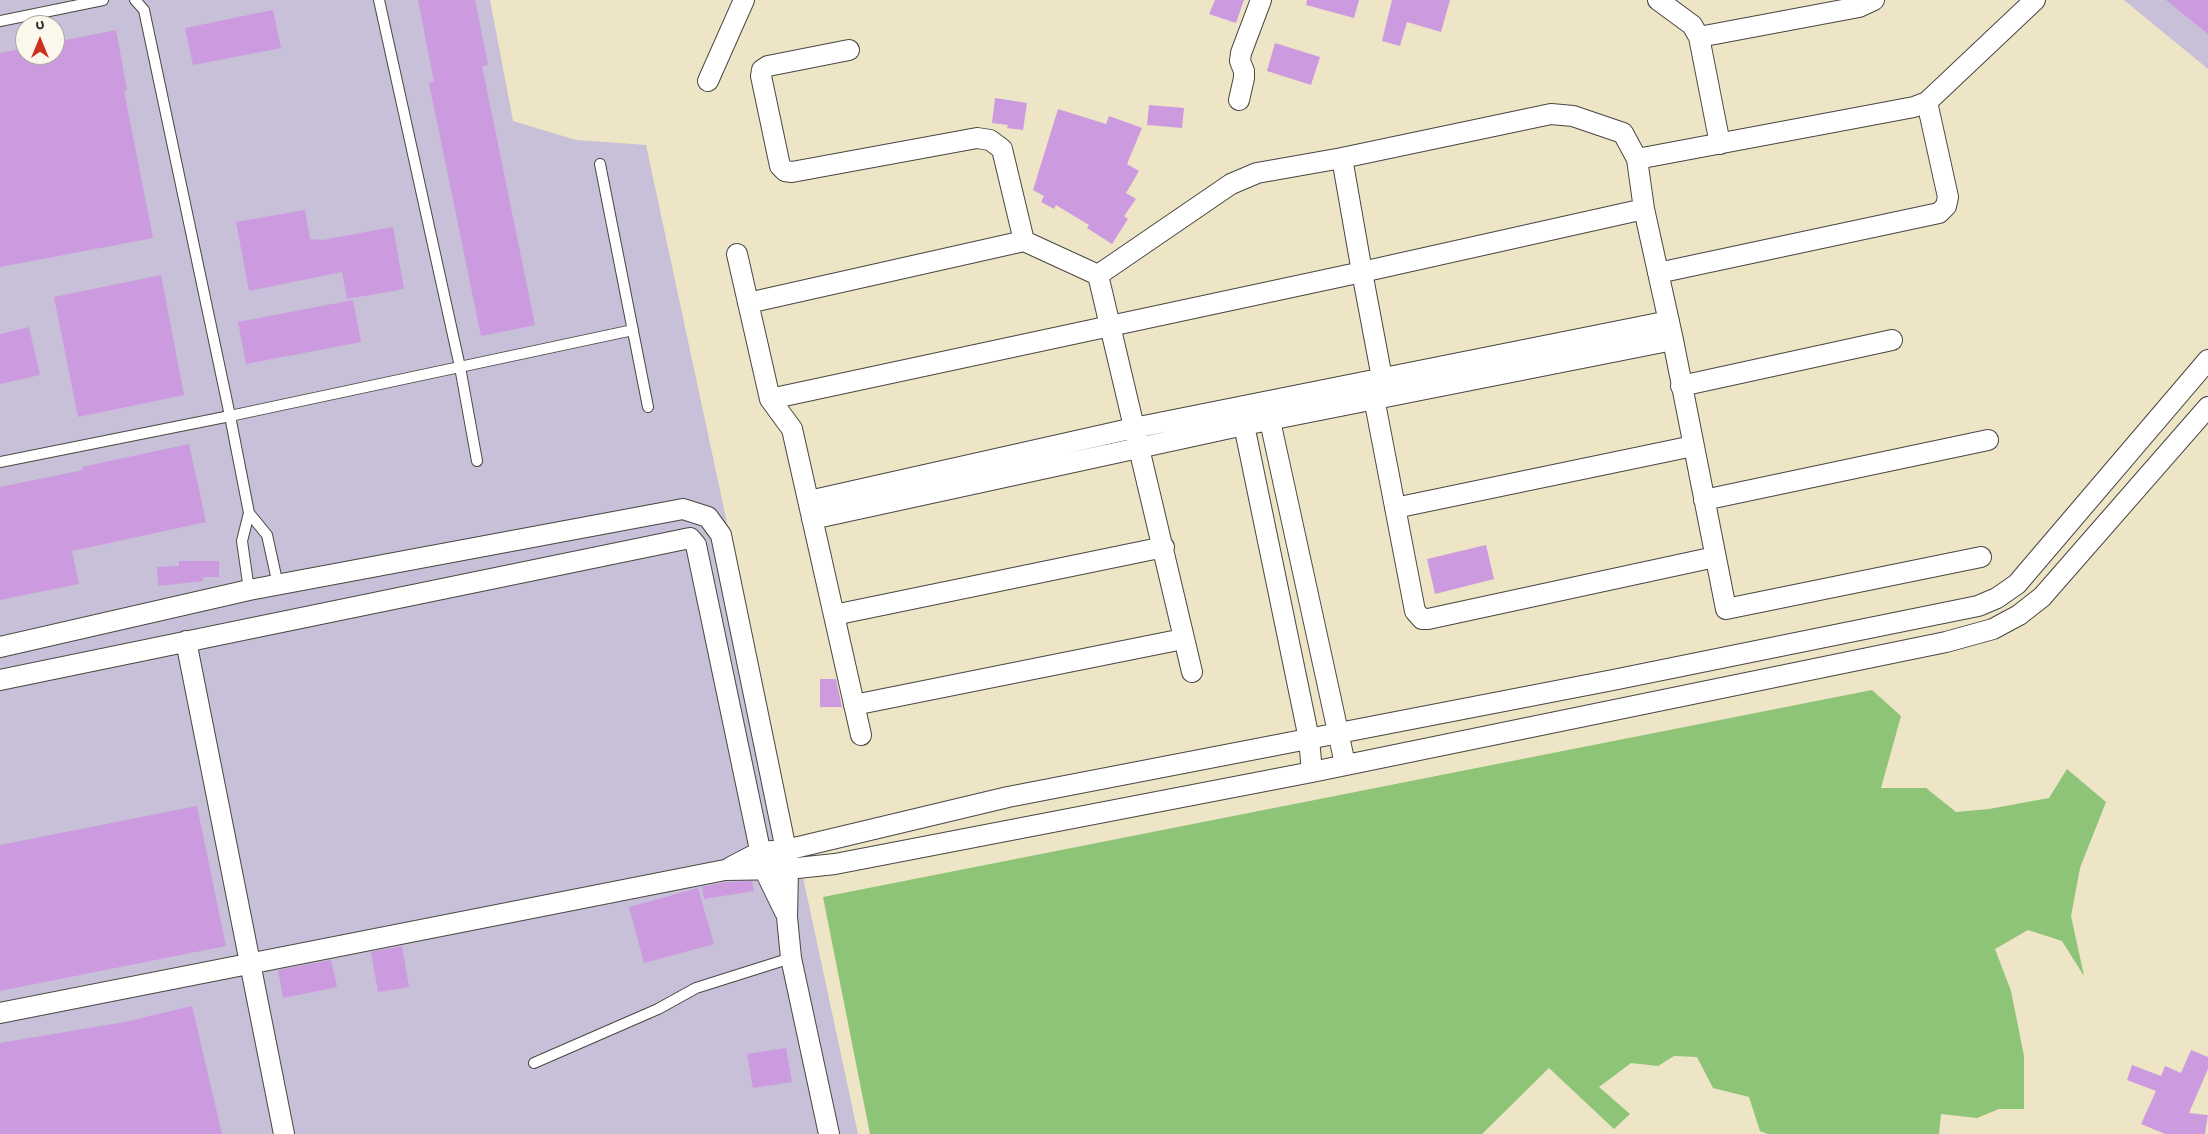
<!DOCTYPE html>
<html>
<head>
<meta charset="utf-8">
<style>
	body { margin:0 }
	#map { position:relative; width:2208px; height:1134px; overflow:hidden; background:#eee4c6; font-family:"Gochi Hand",sans-serif }
	canvas { display:block }
	.north { position:absolute; left:15px; top:15px; width:50px; height:50px; box-sizing:border-box; background:#fbf7ec; border:1px solid #a8a59f; border-radius:50%; rotate:0deg; font-size:14px; font-weight:700; line-height:20px; text-align:center; color:#2b2b2b }
	.north::after { content:''; display:block; margin:auto; width:18px; height:22px; background:#c8321e; clip-path:polygon(50% 0,100% 100%,50% 72%,0 100%) }
</style>
</head>
<body>
<div id="map">
<canvas width="2208" height="1134"></canvas>
<div class="north">U</div>
</div>
<script>
const c = document.querySelector('canvas').getContext('2d');
c.lineJoin = 'round';
function fill(path, color) {
  c.fillStyle = color;
  c.fill(path, 'evenodd');
}
function poly(rows) {
  const path = new Path2D();
  for (const r of rows) {
    path.moveTo(r[0], r[1]);
    for (let i = 2; i < r.length; i += 2) path.lineTo(r[i], r[i + 1]);
  }
  return path;
}
function stroke(path, color, width, dash) {
  c.strokeStyle = color;
  c.lineWidth = width;
  c.lineCap = dash ? 'butt' : 'round';
  c.setLineDash(dash || []);
  c.stroke(path);
}
fill(poly([
	[0,0,490,0,513,121,576,140,646,145,858,1134,0,1134],
	[25,25,55,25,55,55,25,55],
	[2124,0,2208,0,2208,69]
]), '#c8bfd8');
fill(poly([
	[1872,690,1901,716,1881,788,1926,788,1956,812,1989,809,2049,798,2067,769,2106,802,2080,868,2071,916,2084,976,2062,941,2028,930,1995,949,2011,991,2024,1056,2024,1109,1999,1109,1977,1118,1941,1114,1939,1134,1768,1134,1760,1131,1749,1097,1713,1088,1697,1057,1674,1056,1658,1066,1631,1063,1599,1087,1630,1114,1614,1129,1549,1068,1482,1134,870,1134,823,897]
]), '#8dc477');
fill(poly([
	[418,0,475,0,488,65,482,66,535,325,481,336,429,83,434,82],
	[1215,0,1244,0,1236,23,1209,14],
	[1307,0,1359,0,1354,18,1306,5],
	[1392,0,1450,0,1441,32,1407,22,1400,46,1382,41],
	[2166,0,2208,0,2208,34],
	[273,10,281,48,193,65,185,28],
	[116,30,127,90,124,91,153,238,0,267,0,53,25,48,25,55,55,55,55,42],
	[1275,43,1320,57,1311,85,1267,71],
	[995,98,1027,103,1023,130,1007,128,1008,125,992,123],
	[1149,105,1184,108,1182,128,1147,125],
	[1058,109,1106,124,1109,116,1142,128,1127,164,1139,171,1126,193,1136,199,1124,216,1128,219,1112,244,1087,228,1089,225,1056,205,1054,209,1041,202,1044,196,1033,190],
	[305,210,310,239,323,240,393,227,404,289,347,299,342,272,249,291,236,222],
	[161,275,184,395,78,417,54,297],
	[353,300,361,342,246,364,238,322],
	[29,327,40,375,0,384,0,334],
	[189,444,206,522,72,551,79,584,0,600,0,487,83,470,82,467],
	[1486,545,1494,579,1435,594,1427,559],
	[179,561,219,561,219,577,203,577,203,581,158,586,157,567,179,566],
	[820,679,836,679,842,707,820,707],
	[197,806,226,946,0,991,0,845],
	[752,881,754,891,704,899,702,887,726,882],
	[698,888,714,944,644,963,629,907],
	[402,946,409,987,378,992,371,952],
	[331,960,337,987,283,998,278,970],
	[192,1006,222,1134,0,1134,0,1043,125,1022],
	[786,1048,792,1082,753,1088,747,1054],
	[2191,1050,2208,1057,2208,1069,2189,1113,2208,1115,2205,1134,2165,1134,2141,1124,2156,1091,2127,1080,2132,1065,2161,1076,2165,1066,2181,1073]
]), '#cc9bdf');
const service = poly([
	[379,0,460,367,477,461],
	[0,21,103,0],
	[600,164,648,407],
	[0,462,230,416,144,10,135,0],
	[249,513,267,535,278,585],
	[249,590,242,541,249,513,230,416,633,330],
	[534,1063,658,1009,696,988,791,958]
]);
const minor = poly([
	[1658,0,1692,25,1699,37,1720,144],
	[1699,37,1859,7,1874,0],
	[849,50,768,66,762,70,761,76,780,166,785,171,792,172,977,138,990,140,1002,149,1024,241],
	[708,81,744,0],
	[1239,100,1244,78,1244,71,1240,61,1241,53,1261,0],
	[1342,158,1551,114,1573,116,1623,133,1637,159,1644,209,1673,340,1726,609,1981,557],
	[1637,159,1914,107,1927,102,2035,0],
	[737,254,770,399,792,429,861,735],
	[1658,273,1939,213,1946,206,1948,197,1927,102],
	[1098,275,1231,184,1257,173,1342,158,1362,272,1644,209],
	[748,303,1024,241,1098,275,1192,672],
	[1681,386,1892,340],
	[1374,398,1415,611,1422,619,1428,619,1715,557],
	[770,399,1362,272,1382,378],
	[1267,407,1345,764],
	[1242,411,1244,425,1673,340],
	[1704,500,1988,440],
	[809,501,1134,428,1669,321],
	[1395,508,1693,446],
	[812,519,1244,425,1309,739,1312,772],
	[834,615,1164,547],
	[186,641,284,1134],
	[0,647,249,590,683,509,708,517,721,535,786,850,788,869,787,917,791,958,829,1134],
	[0,680,690,538,696,545,764,869,785,912],
	[854,705,1183,639],
	[731,867,760,852,786,850,1008,797,1613,680,1978,606,1997,598,2017,584,2208,360],
	[0,1013,725,870,788,869,835,864,1312,772,1946,642,1993,629,2019,615,2042,597,2208,407]
]);
stroke(service, '#484742', 12);
stroke(minor, '#484742', 22);
stroke(service, '#fff', 10);
stroke(minor, '#fff', 20);
</script>
</body>
</html>
